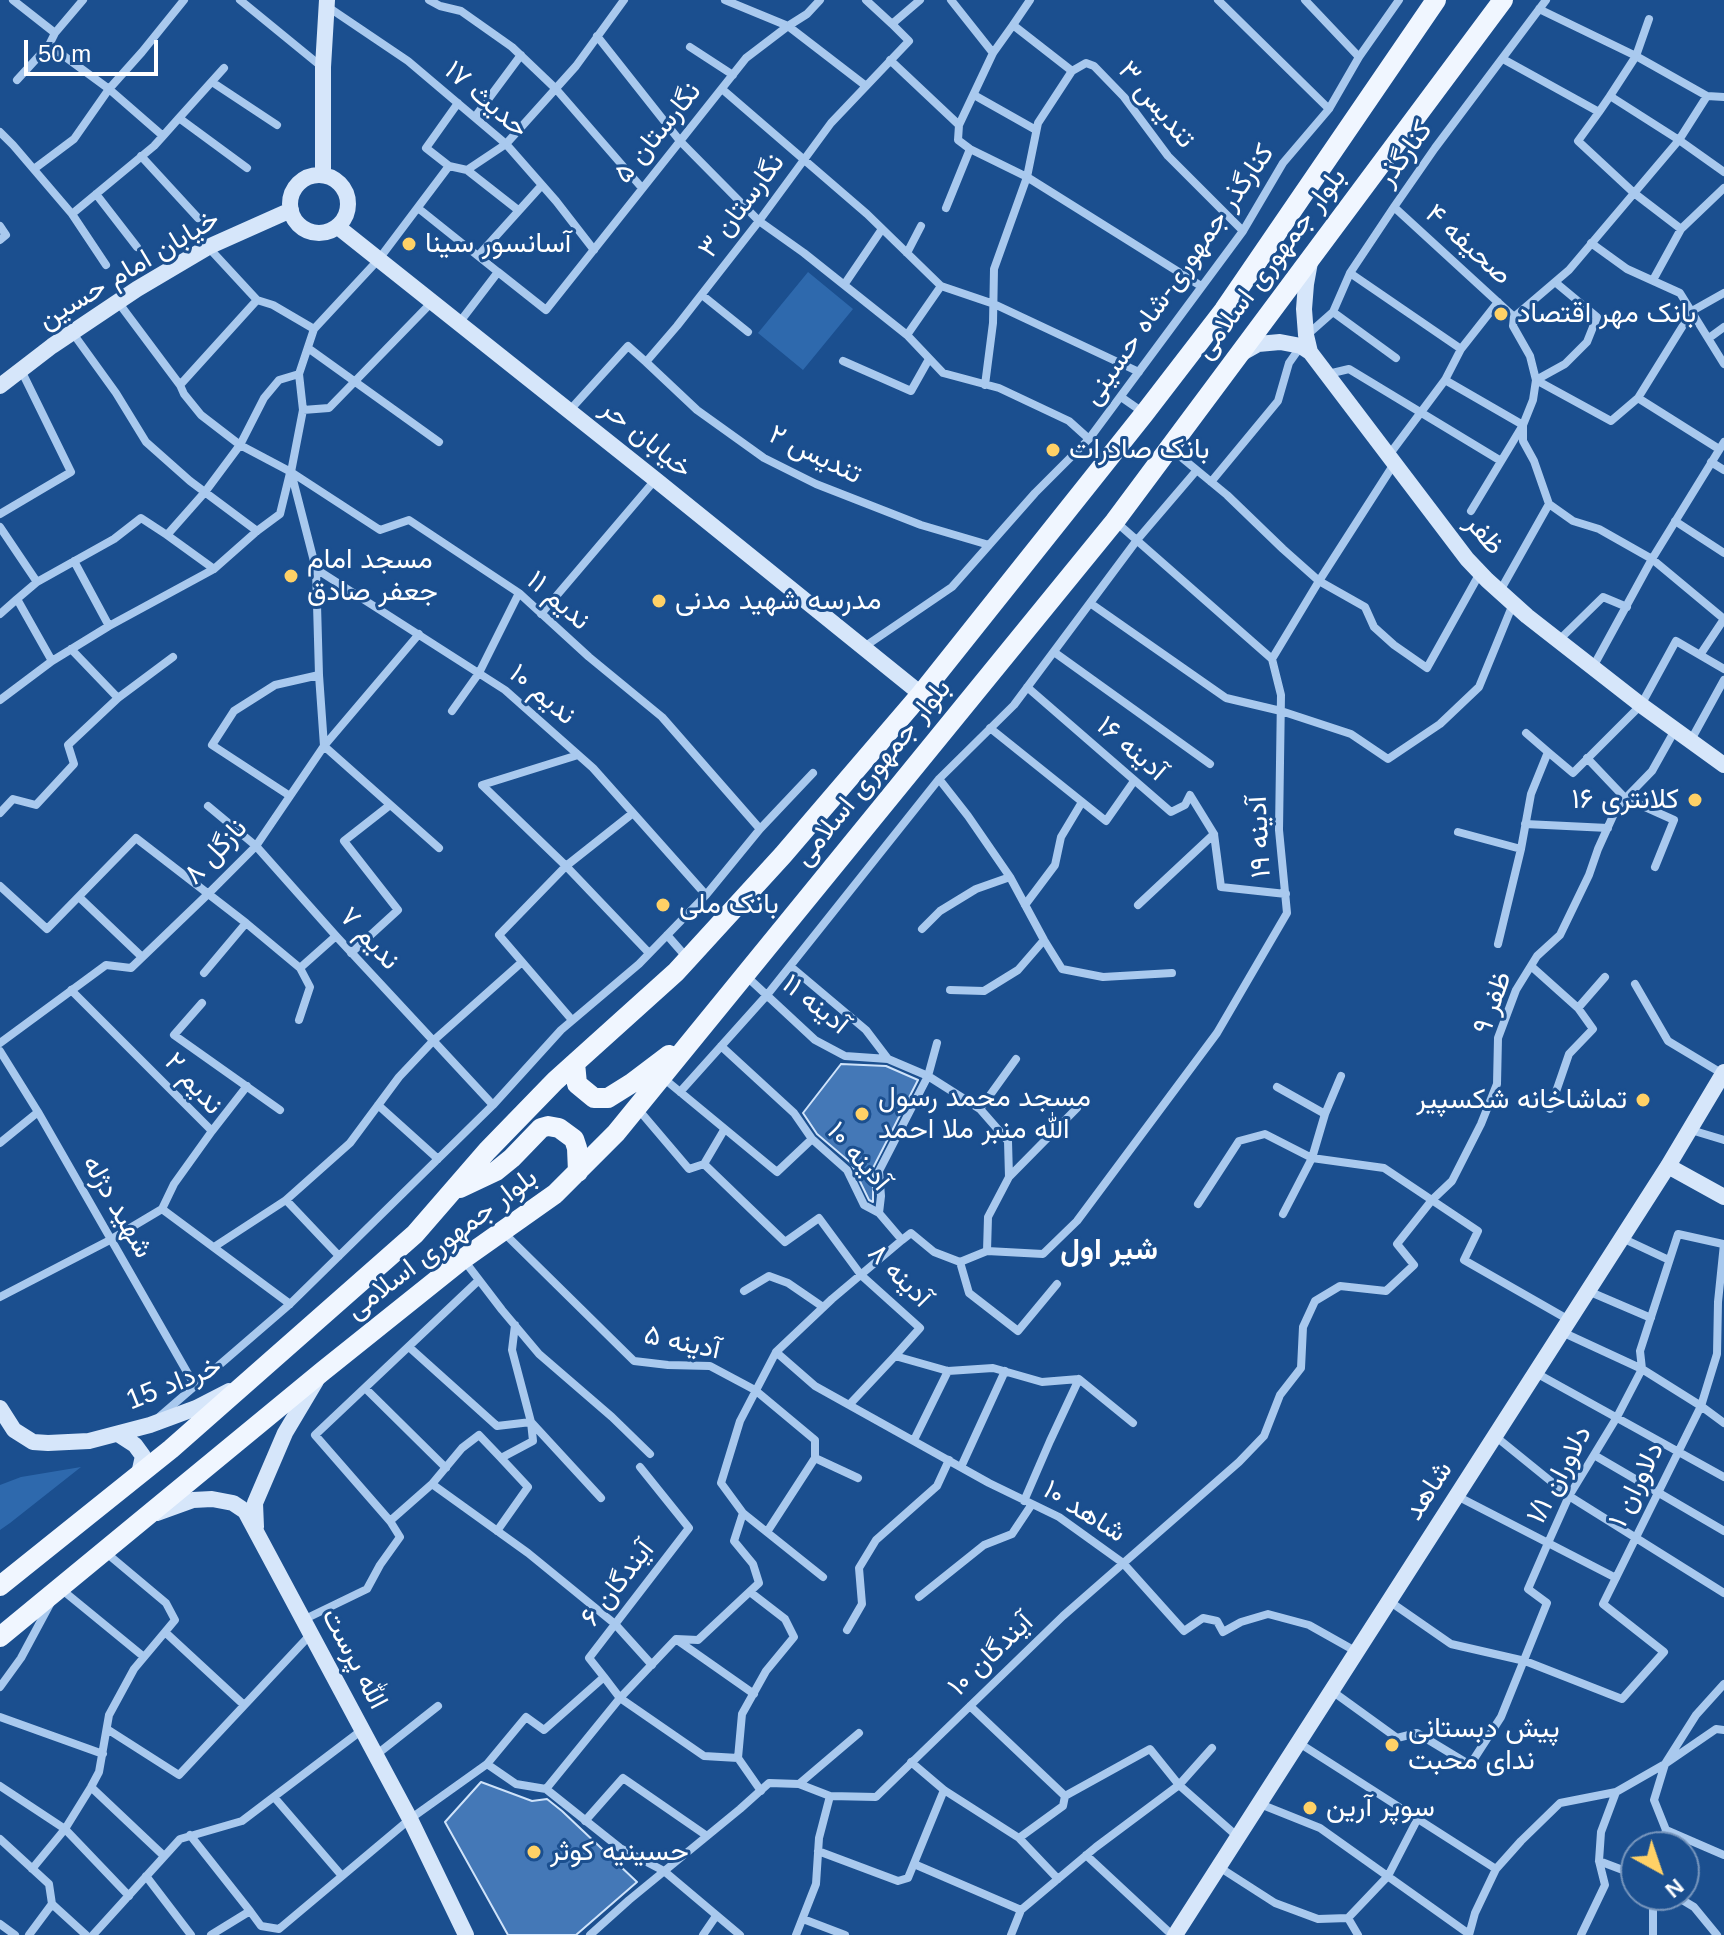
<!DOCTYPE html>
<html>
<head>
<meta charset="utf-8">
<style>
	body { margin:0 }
	#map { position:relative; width:1724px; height:1935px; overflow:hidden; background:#1b4f8f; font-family:Helvetica,sans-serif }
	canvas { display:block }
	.north { position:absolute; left:1620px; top:1831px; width:80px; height:80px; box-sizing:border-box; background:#1b4f8f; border:2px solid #7695bc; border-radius:50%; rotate:140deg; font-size:22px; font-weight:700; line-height:32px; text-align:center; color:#fff }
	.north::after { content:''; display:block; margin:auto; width:28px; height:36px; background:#ffd166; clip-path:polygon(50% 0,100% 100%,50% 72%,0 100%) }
	.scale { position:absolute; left:24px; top:40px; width:134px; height:36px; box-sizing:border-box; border:4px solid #fff; border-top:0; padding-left:10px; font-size:24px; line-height:28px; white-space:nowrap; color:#fff; -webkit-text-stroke:6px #1b4f8f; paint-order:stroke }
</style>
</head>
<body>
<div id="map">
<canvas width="1724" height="1935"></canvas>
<div class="north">N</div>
<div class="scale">50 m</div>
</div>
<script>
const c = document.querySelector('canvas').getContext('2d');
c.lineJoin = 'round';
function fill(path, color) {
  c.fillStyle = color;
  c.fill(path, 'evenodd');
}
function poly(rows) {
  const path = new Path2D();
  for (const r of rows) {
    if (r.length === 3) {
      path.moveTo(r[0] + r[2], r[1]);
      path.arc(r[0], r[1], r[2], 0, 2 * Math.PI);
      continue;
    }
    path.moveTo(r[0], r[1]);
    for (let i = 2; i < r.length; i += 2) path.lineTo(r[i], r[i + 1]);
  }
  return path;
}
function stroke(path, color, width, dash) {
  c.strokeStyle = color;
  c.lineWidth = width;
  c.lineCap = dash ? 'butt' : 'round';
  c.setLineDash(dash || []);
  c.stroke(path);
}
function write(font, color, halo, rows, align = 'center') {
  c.font = font + ' Helvetica,Vazirmatn,sans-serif';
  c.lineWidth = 6;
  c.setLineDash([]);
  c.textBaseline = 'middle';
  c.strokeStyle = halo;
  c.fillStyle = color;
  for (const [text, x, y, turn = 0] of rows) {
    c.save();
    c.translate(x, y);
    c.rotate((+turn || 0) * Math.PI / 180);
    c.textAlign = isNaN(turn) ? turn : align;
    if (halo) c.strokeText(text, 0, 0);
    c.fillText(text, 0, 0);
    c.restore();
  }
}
fill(poly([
	[808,272,853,309,803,370,758,333],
	[81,1467,10,1523,0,1530,0,1485,21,1477]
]), '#2e69ad');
const building = poly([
	[841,1064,886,1066,918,1080,873,1168,873,1202,869,1200,851,1163,817,1134,803,1113,841,1064],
	[481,1782,532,1801,547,1799,562,1811,637,1882,576,1935,508,1935,445,1822,481,1782]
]);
fill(building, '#4478b7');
stroke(building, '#cfe3fa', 2);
stroke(poly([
	[13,0,55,33],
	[240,0,322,67],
	[429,0,440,6,461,11,512,47,556,89,642,188],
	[725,0,788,26,866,86],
	[866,0,892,24],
	[951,0,993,53],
	[1030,0,1013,25,1072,71,1086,63,1094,66,1124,97,1168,156,1243,231],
	[1218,0,1329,109],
	[1305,0,1359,57],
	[328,7,408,61,506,144,556,201,594,250],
	[1539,9,1636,56,1707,96,1724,97],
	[597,36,680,141,759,221,804,253,907,335,943,373,999,388,1069,421,1089,439],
	[49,45,109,89,163,136,179,118,247,168],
	[690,47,733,75],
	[1503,59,1599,112,1610,96,1679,140,1724,172],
	[890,60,959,125,958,140,970,149,1027,177,1201,286],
	[17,80,49,45,55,33,83,0],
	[212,82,277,125],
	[722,89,867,214,941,286,994,304,1139,372],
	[974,95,1036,130],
	[1610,96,1636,56,1649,19],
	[1599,112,1578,141,1634,193,1681,229],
	[475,117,521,55],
	[179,118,224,68],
	[959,125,993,53,1013,25],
	[0,132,13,145,72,214,106,265],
	[141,156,198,218],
	[449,166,426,148,458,103],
	[34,169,74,139,109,89,142,52,184,0],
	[467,170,518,210],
	[96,194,137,247],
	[1394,207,1514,317,1513,326,1530,356,1536,380,1611,421,1638,398,1719,449],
	[418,208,478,256],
	[946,208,970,149],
	[72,214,154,146,163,136],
	[0,226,6,235,0,240],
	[1591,243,1627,269,1680,293,1724,364],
	[208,247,257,300,273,305,314,329],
	[907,253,921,226],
	[498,272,546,310,746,58,788,26,807,14,820,0],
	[1350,273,1461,349],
	[1653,280,1681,229,1724,188],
	[844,285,882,229],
	[702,295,748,332],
	[118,302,180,385,184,394,201,415,240,445,291,472,380,530,409,520,519,593,589,657,662,717,760,829],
	[1333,312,1396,358],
	[1514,317,1569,270,1679,140,1707,96],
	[459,323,498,272,478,256,542,185],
	[72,332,116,393,146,442,190,481,257,531],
	[907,335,941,286],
	[1307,335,1333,312,1350,273,1394,207,1435,148,1546,0],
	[1709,338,1724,327],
	[308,348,439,442],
	[843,361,911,391,929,359],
	[646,362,697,410,764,458,816,484,921,525,989,545],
	[1328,374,1349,369,1501,461],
	[1445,380,1523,425,1523,441,1534,461,1549,504,1500,591],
	[180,385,257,300],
	[985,385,993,323,994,269,1027,177,1038,123,1072,71],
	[1121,397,1144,413],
	[1638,398,1692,311,1724,293],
	[303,410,329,408,432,302],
	[569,411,628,346,646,362,677,326,759,221,831,123,909,41,892,24,920,0],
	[1170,448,1227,495,1283,549,1319,581,1365,607,1374,627,1394,645,1427,668,1480,573],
	[1389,455,1445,380,1461,349,1498,302],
	[1711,462,1724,470],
	[1211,482,1278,401,1289,363,1301,346],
	[1471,511,1523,425,1533,400,1536,380,1565,364,1587,342,1597,317,1555,282],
	[0,514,71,472,21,370],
	[1675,521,1724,553],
	[0,527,37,582,17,599,52,661],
	[167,535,214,569],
	[74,561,109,626],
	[316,569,505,690,593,768,706,895],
	[37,582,114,539,141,518,167,535,205,492,240,445,264,398,279,380,299,374],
	[1090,603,1226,698,1281,711,1351,734,1388,759,1440,724,1479,687,1513,604],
	[0,614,17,599],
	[541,614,655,480],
	[1559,640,1603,597,1627,607],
	[864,647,952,587,1035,493,1089,439,1243,231,1283,163,1329,109,1359,57,1399,0],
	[71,649,118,698],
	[1054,652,1210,764],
	[1700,655,1724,669],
	[1272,659,1319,581,1394,464],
	[1593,667,1652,559,1724,442],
	[1027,687,1171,812,1185,805,1190,795,1214,834,1221,887,1286,894],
	[0,700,52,661,109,626,214,569,257,531,280,514,290,473],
	[452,711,479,673,519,593],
	[990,728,1106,821,1134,781],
	[1526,733,1548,752],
	[1691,740,1724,680],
	[578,755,482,785,566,866,649,953],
	[1587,758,1625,798,1674,820,1655,867],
	[939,779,968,816,1010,877,1044,940,1062,969,1103,977,1172,973],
	[290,796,212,745,234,711,275,685,319,675],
	[208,806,256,846,336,936,493,1105],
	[0,813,13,799,36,805,74,764,68,745,118,698,173,657],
	[1525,824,1608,828],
	[1458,832,1521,849],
	[439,848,324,746,319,675,316,569,291,472,303,410,299,374,314,329,379,259,449,166,467,170,506,144,576,66,624,0],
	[0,886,47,929,136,838,246,923],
	[79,897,142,957],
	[1025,905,1055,865,1061,837,1082,802],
	[1138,905,1214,834],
	[922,929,940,911,976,889,1010,877],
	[667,935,688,959],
	[1498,944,1521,849,1531,794,1548,752,1573,773,1641,705,1676,641,1700,655,1724,619,1652,559,1599,529,1573,521,1549,504],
	[351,953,398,910,344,841,390,805],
	[790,966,866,1030,888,1059],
	[1531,966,1578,1008],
	[204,973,246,923,300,968,336,936],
	[745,975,815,1040,845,1056,888,1059,928,1076,980,1109,1008,1141,1009,1177,988,1217,987,1251],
	[1635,984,1668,1041,1723,1074],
	[71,990,212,1131,174,1184,162,1209,290,1304],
	[950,990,984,991,1018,970,1044,940],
	[202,1003,174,1035,280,1110],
	[299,1020,310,987,300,968],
	[572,1020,499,935,566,866,633,813],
	[0,1043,106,965,131,968,208,894,256,846,324,746,419,634],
	[721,1046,794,1113,812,1139,847,1170,864,1205,879,1213,902,1240,911,1233,934,1252,960,1262,969,1293,1018,1331,1057,1284],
	[0,1051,38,1112,195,1386],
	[662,1077,777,1172,812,1139],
	[1277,1087,1325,1114],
	[680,1092,767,995,939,779,1014,705,1137,540,1196,471],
	[378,1105,438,1159],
	[638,1109,689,1169,704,1164,785,1242,819,1218,861,1275,920,1328,895,1356,948,1371,993,1368,1042,1382,1079,1379,1133,1423],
	[980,1109,1016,1059],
	[1550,1109,1569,1054,1593,1029,1578,1008,1605,977],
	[1691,1130,1724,1140],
	[212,1131,247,1086],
	[0,1143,38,1112],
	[704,1164,724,1130],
	[1009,1177,1077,1108],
	[286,1200,339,1256],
	[1198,1204,1239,1141,1265,1134,1312,1158,1384,1168,1478,1231,1464,1260,1569,1320],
	[879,1213,881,1196,879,1171,928,1076,937,1043],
	[1283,1214,1312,1158,1325,1114,1341,1076],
	[503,1232,634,1361,668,1365,710,1366,755,1390,815,1440,815,1458,858,1478],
	[1622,1238,1669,1260],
	[214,1247,286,1200,350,1143,399,1077,433,1041,522,962],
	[463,1259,502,1310,539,1354,612,1417,650,1454],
	[960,1262,987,1251,1043,1254,1077,1221,1217,1033,1287,913,1279,830,1281,695,1272,659,1116,522],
	[744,1291,769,1276,788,1283,823,1307],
	[1588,1291,1651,1318],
	[0,1297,110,1240,162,1209],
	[1562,1332,1642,1369,1701,1406,1724,1423],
	[409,1347,497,1426,531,1422,601,1498],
	[776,1352,815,1386,989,1483,1059,1517,1123,1563,1184,1631,1203,1618,1217,1621,1223,1632,1241,1622,1268,1614,1309,1625,1357,1652],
	[1536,1373,1724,1477],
	[365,1388,446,1468],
	[850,1404,895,1356],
	[159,1417,290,1304,493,1105,561,1030,639,964,706,895,760,829,813,773],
	[1495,1436,1569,1496,1724,1593],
	[914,1440,948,1371],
	[1594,1455,1724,1531],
	[961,1467,1005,1371],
	[432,1484,528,1553,615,1624,652,1665],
	[1457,1496,1616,1578],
	[1024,1501,1050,1441,1079,1379],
	[390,1521,315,1435,479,1280],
	[497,1531,528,1487,501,1458],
	[767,1532,815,1458],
	[104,1551,166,1603,175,1620,165,1632,244,1705],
	[823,1577,743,1513,721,1483,740,1421,776,1352,832,1299,902,1240],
	[61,1589,144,1657],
	[750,1592,785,1619,794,1637,766,1671,742,1714,738,1758,761,1791],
	[919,1597,984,1545,1012,1534,1032,1504],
	[1389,1601,1451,1644,1525,1661,1622,1699,1664,1652,1603,1604,1701,1406,1717,1354,1718,1302,1724,1244],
	[303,1620,367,1589,380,1565,400,1537,390,1521,432,1484,462,1448,479,1435,501,1458,533,1441,531,1422,512,1350,515,1325],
	[847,1630,862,1604,859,1568,876,1540,937,1486,949,1460],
	[677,1640,754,1694],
	[604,1677,620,1698,704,1756,738,1758],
	[0,1687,21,1658,50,1604],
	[1332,1691,1397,1738,1417,1733,1470,1765,1501,1717,1547,1603,1528,1589,1548,1543,1569,1496,1617,1417,1642,1369,1640,1351,1678,1234,1723,1244],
	[970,1706,1065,1796],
	[0,1717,103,1754],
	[107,1729,179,1775,311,1634],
	[1299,1743,1496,1869],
	[376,1755,438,1706],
	[911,1762,944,1790,1019,1838,1058,1879],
	[487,1764,516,1784,546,1789,620,1848,664,1871,740,1935],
	[799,1784,859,1733],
	[0,1786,65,1829,129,1896],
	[91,1787,164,1856],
	[546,1789,620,1698,676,1639,698,1640,759,1583,753,1564,734,1541,743,1513],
	[274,1797,342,1876],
	[1260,1804,1320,1828,1469,1934],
	[585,1821,623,1778,707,1836],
	[1666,1830,1724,1855],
	[190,1835,250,1911],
	[1019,1838,1063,1806,1065,1796,1150,1749,1179,1785,1238,1837],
	[0,1839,49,1884,52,1904,86,1935],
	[1662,1847,1666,1830,1654,1800,1665,1764,1696,1715,1724,1684],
	[818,1851,898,1881,908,1878,944,1790],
	[1086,1855,1172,1935],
	[1599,1861,1636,1875],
	[914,1864,1021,1910],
	[1219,1867,1275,1903,1318,1919,1348,1918,1388,1876,1417,1820],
	[32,1869,65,1829,91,1787,99,1772,109,1715,134,1669,165,1632],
	[146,1876,191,1935],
	[1674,1895,1694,1907,1717,1935],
	[1348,1918,1358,1935],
	[803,1919,845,1935],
	[0,1924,15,1935],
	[29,1935,52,1904],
	[93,1935,180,1839,242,1821,362,1730],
	[211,1935,250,1911,261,1926,279,1929,410,1819,487,1764,526,1717,544,1730,604,1677,589,1658,689,1528,640,1467],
	[590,1935,629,1900,740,1809,769,1783,799,1784,830,1796,876,1797,1063,1616,1239,1462,1264,1436,1280,1395,1301,1368,1303,1327,1315,1301,1340,1286,1386,1291,1414,1265,1397,1244,1432,1200,1452,1181,1481,1124,1497,1084,1498,1038,1516,990,1537,956,1560,935,1589,875,1598,849,1617,807,1652,771,1675,730],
	[703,1935,716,1916],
	[796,1935,816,1884,819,1838,830,1796],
	[1011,1935,1021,1910,1096,1847,1179,1785,1212,1748],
	[1469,1935,1475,1913,1496,1869,1521,1841,1560,1803,1616,1792,1665,1764,1716,1729,1724,1730],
	[1581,1935,1605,1885,1599,1861,1601,1832,1616,1792],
	[1653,1935,1653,1895]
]), '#a9c9ee', 8);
stroke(poly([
	[323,175,323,67,327,0],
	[319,204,29],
	[338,227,656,480,921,694],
	[1310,352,1306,335,1304,309,1306,284,1310,262],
	[1242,353,1258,344,1280,342,1301,346,1310,352,1467,559,1487,580,1527,616,1641,705,1724,765],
	[0,386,52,346,137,289,208,247,291,210],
	[1668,1166,1724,1197],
	[0,1408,14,1430,33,1442,48,1443,89,1441,150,1425,196,1408,229,1391],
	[118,1434,135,1445,143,1456,139,1474],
	[157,1513,193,1500,212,1499,233,1503,245,1511,410,1819,466,1935],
	[256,1527,255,1503,285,1433,316,1381],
	[1175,1935,1668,1166,1724,1072]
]), '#d6e6fa', 16);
stroke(poly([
	[575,1063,577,1084,594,1098,608,1098,632,1083,669,1055],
	[460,1188,496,1171,512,1158,541,1128,548,1126,559,1128,574,1139,577,1148,578,1172],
	[0,1586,171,1449,415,1234,487,1151,555,1081,676,972,783,855,921,694,1144,414,1224,310,1436,0],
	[0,1637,323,1371,463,1259,555,1194,616,1133,1115,521,1503,0]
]), '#f0f6ff', 20);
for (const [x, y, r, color] of [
	[409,244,8,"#ffd166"],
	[1501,314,8,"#ffd166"],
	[1053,450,8,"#ffd166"],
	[291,576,8,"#ffd166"],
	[659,601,8,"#ffd166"],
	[1695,800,8,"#ffd166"],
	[663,905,8,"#ffd166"],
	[1643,1100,8,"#ffd166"],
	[862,1114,8,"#ffd166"],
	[1392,1745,8,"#ffd166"],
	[1310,1808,8,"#ffd166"],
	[534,1852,8,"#ffd166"]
]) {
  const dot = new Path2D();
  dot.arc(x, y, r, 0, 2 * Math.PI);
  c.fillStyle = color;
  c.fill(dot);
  stroke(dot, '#1b4f8f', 3);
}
write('28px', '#fff', '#1b4f8f', [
	["حدیث ۱۷",486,100,41],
	["تندیس ۳",1156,105,50],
	["نگارستان ۵",658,133,-51],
	["کنارگذر",1405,154,-54],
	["نگارستان ۳",742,206,-53],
	["صحیفه ۴",1468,245,42],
	["بلوار جمهوری اسلامی",1271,264,-53],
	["خیابان امام حسین",129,270,-31],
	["کنارگذر جمهوری-شاه حسینی",1179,275,-55],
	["خیابان حر",646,439,39],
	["تندیس ۲",815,455,26],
	["ظفر",1484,535,50],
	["ندیم ۱۱",558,601,41],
	["ندیم ۱۰",542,695,40],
	["آدینه ۱۶",1131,749,41],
	["بلوار جمهوری اسلامی",873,773,-51],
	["آدینه ۱۹",1260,837,-93],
	["نازگل ۸",216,852,-47],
	["ندیم ۷",369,939,47],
	["ظفر ۹",1493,1003,-70],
	["آدینه ۱۱",815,1005,39],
	["ندیم ۲",193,1084,48],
	["آدینه ۱۰",858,1157,49],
	["شهید دژله",117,1207,60],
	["بلوار جمهوری اسلامی",442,1244,-37],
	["آدینه ۸",899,1276,45],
	["آدینه ۵",682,1343,12],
	["15 خرداد",174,1384,-22],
	["دلاوران ۱/۱",1560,1475,-62],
	["دلاوران ۱",1637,1485,-64],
	["شاهد",1429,1491,-57],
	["شاهد ۱۰",1084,1512,32],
	["آیندگان ۶",618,1584,-52],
	["آیندگان ۱۰",991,1655,-44],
	["الله پرست",354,1659,62]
]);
write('28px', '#fff', '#1b4f8f', [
	["آسانسور سینا",425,244],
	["بانک مهر اقتصاد",1517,314],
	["بانک صادرات",1069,450],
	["مسجد امام",307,560],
	["جعفر صادق",307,592],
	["مدرسه شهید مدنی",675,601],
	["کلانتری ۱۶",1679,800,"right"],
	["بانک ملی",679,905],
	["مسجد محمد رسول",878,1098],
	["الله منبر ملا احمد",878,1130],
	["تماشاخانه شکسپیر",1627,1100,"right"],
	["پیش دبستانی",1408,1729],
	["ندای محبت",1408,1761],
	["سوپر آرین",1326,1808],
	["حسینیه کوثر",550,1852]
], 'left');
write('bold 30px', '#fff', '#1b4f8f', [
	["شیر اول",1109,1251]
]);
</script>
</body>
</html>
